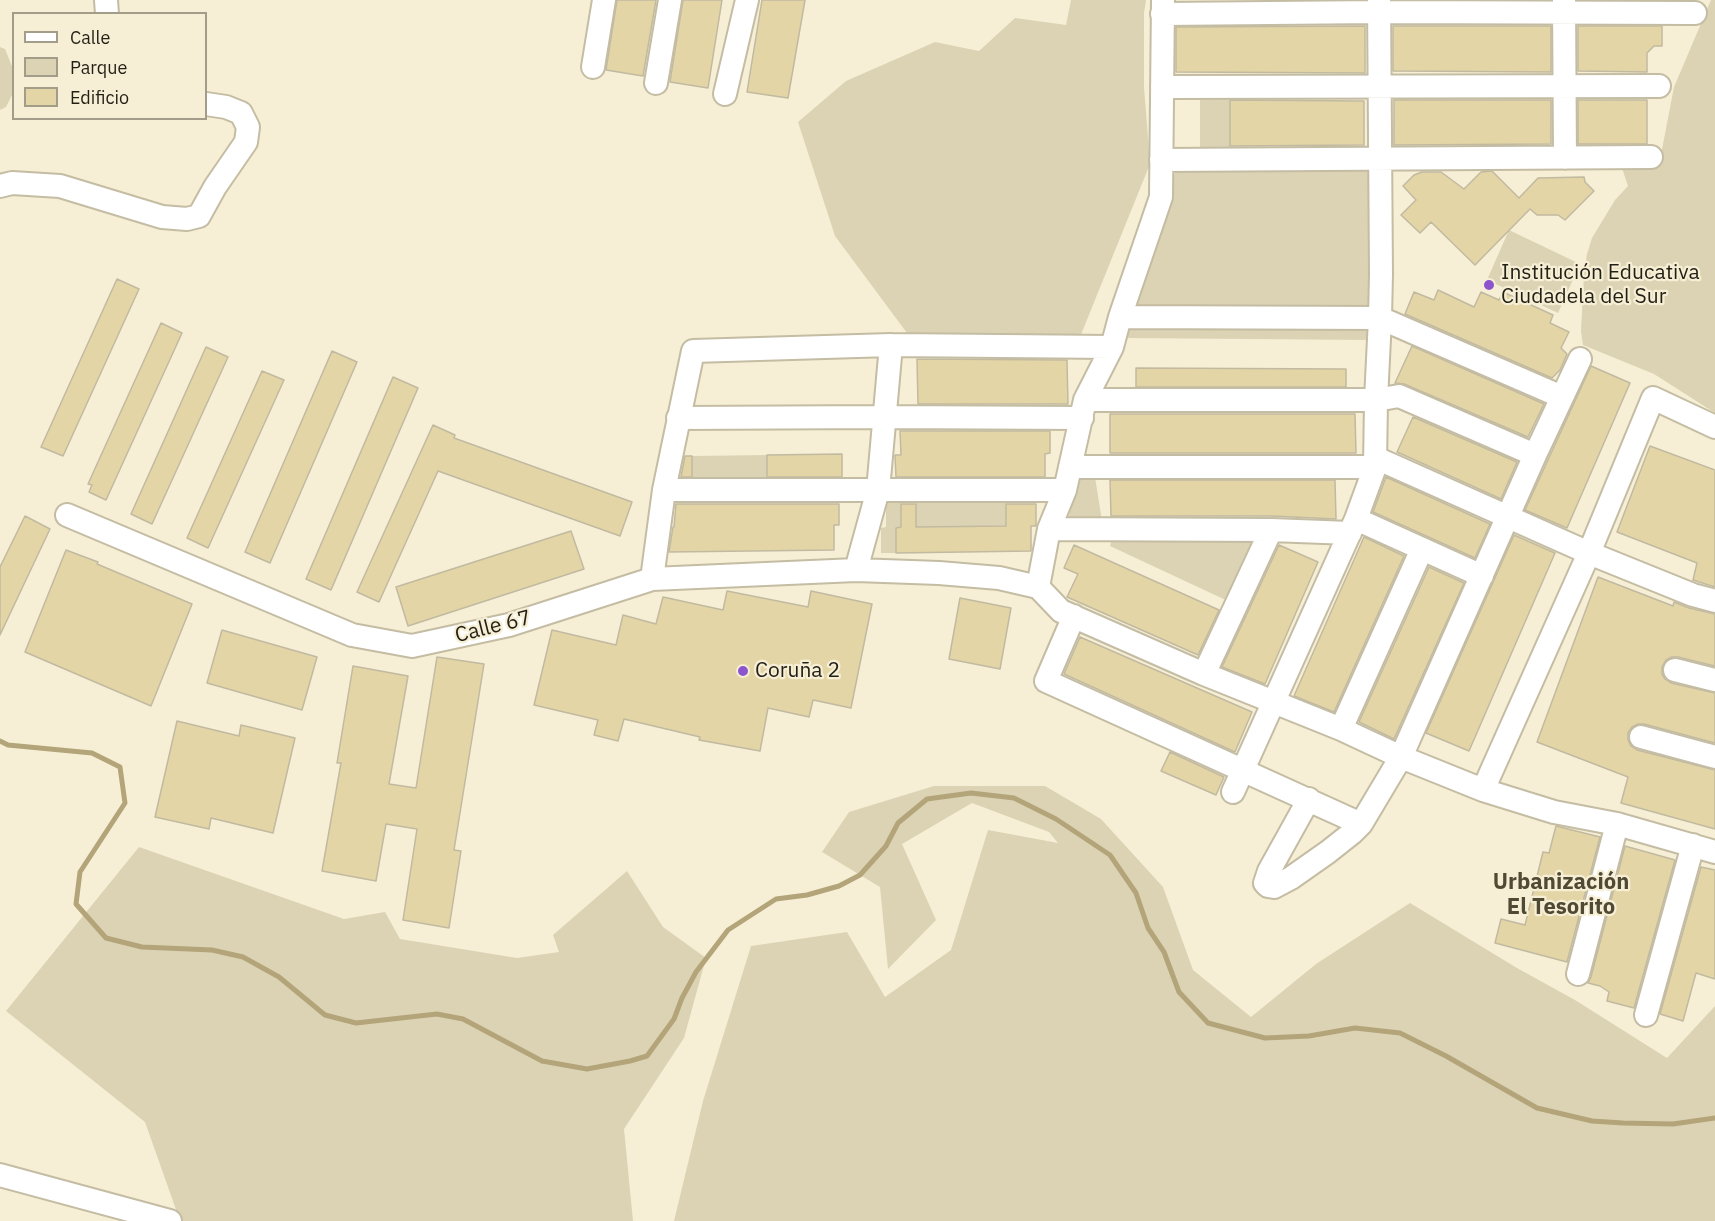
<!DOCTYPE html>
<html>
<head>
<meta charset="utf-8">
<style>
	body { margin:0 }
	#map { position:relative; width:1715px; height:1221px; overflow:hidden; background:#f7efd5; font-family:"IBM Plex Sans",sans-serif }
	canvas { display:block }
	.legend { position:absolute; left:12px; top:12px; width:195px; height:108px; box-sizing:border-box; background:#f7efd5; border:2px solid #a29c88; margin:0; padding:8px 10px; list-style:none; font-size:18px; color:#221f15 }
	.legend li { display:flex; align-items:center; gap:12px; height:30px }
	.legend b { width:30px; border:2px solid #a29c88 }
</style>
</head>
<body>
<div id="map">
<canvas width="1715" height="1221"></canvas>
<ul class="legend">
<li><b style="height:8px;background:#fff"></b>Calle</li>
<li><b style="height:16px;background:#dcd3b5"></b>Parque</li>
<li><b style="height:16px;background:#e3d5a6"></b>Edificio</li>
</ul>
</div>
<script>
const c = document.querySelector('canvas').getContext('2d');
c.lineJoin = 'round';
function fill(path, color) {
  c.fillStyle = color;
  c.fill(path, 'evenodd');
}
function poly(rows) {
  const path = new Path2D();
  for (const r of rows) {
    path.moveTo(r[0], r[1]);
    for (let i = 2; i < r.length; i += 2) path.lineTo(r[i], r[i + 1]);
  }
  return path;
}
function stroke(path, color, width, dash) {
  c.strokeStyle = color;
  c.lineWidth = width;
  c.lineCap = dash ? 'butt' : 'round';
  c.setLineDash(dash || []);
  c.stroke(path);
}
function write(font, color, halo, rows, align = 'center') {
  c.font = font + ' "IBM Plex Sans",sans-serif';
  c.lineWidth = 4.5;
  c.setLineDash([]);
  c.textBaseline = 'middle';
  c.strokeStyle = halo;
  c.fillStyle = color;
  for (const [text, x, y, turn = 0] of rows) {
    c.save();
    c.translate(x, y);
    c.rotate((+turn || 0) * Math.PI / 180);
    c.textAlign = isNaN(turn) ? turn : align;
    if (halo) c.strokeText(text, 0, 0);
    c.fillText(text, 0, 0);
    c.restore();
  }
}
fill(poly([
	[1071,0,1146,0,1144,13,1144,87,1150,164,1080,337,907,333,835,236,798,122,846,81,935,42,979,51,1015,18,1066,25],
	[1711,0,1715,0,1715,413,1654,374,1583,345,1581,331,1584,274,1587,254,1592,238,1615,200,1628,186,1620,162,1659,165,1674,87],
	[0,47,5,49,13,69,14,91,6,107,0,110],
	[1200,100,1230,100,1230,152,1200,152],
	[1369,164,1372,340,1124,338,1176,169],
	[1509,230,1580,264,1558,313,1487,280],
	[767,455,767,480,692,481,692,456],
	[1094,471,1103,527,1068,521,1078,473],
	[1006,501,1006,527,971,527,971,552,956,552,956,527,916,527,916,502],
	[886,502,901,502,901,527,896,528,896,553,881,553,881,528,886,527],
	[1113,535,1259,536,1232,603,1110,546],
	[934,786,1045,786,1101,819,1163,887,1193,970,1251,1017,1316,964,1410,903,1517,968,1575,1000,1667,1058,1715,1006,1715,1221,674,1221,703,1101,751,946,847,932,885,997,951,950,988,830,1058,843,1049,832,972,803,902,844,936,920,888,969,880,887,822,852,849,812],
	[139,847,344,919,385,912,400,939,517,958,559,952,553,935,627,871,663,927,706,958,684,1038,624,1129,633,1221,180,1221,145,1122,6,1011]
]), '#dcd3b5');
stroke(poly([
	[0,741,8,745,92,753,120,767,125,803,80,872,76,904,106,938,142,947,212,950,243,957,279,977,325,1015,356,1023,437,1014,463,1019,542,1061,587,1069,630,1061,647,1056,674,1019,682,998,696,972,728,930,776,899,807,895,839,886,860,875,886,846,898,823,927,799,971,793,1014,798,1056,819,1110,855,1136,893,1148,928,1164,952,1179,992,1208,1023,1265,1038,1309,1036,1355,1028,1400,1033,1446,1056,1537,1108,1592,1121,1623,1123,1673,1124,1715,1118]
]), '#b3a579', 5);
const building = poly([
	[617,0,656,0,643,76,606,70,617,0],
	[683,0,722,0,708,88,670,82,683,0],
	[762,0,805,0,788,98,747,92,762,0],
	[1365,26,1365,73,1176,72,1176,27,1365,26],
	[1393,26,1551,26,1551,72,1393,71,1393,26],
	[1578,26,1662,26,1662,46,1654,46,1647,53,1647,72,1578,71,1578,26],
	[1230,100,1364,101,1364,145,1230,146,1230,100],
	[1394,100,1551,100,1551,144,1394,145,1394,100],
	[1578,100,1647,100,1647,144,1578,144,1578,100],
	[1492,171,1519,198,1538,178,1584,177,1585,182,1594,191,1565,220,1558,215,1537,215,1530,209,1475,265,1431,222,1420,233,1401,215,1416,200,1403,186,1414,175,1422,172,1441,172,1464,189,1481,172,1492,171],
	[117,279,139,289,63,456,41,447,117,279],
	[1438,290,1474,307,1481,292,1499,300,1503,292,1553,315,1550,323,1569,332,1561,348,1567,354,1560,370,1552,378,1405,314,1414,292,1434,300,1438,290],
	[161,323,182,333,106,500,89,492,92,485,88,484,161,323],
	[1412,346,1544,404,1528,437,1404,384,1395,383,1412,346],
	[206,347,228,357,152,524,131,514,206,347],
	[332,351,357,362,270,563,245,552,332,351],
	[917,359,1067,360,1068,404,918,404,917,359],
	[1591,366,1630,383,1567,528,1525,510,1591,366],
	[1136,368,1346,369,1346,387,1136,387,1136,368],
	[262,371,284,380,208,548,187,538,262,371],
	[393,377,418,388,331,590,306,579,393,377],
	[1110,414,1355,414,1356,453,1110,453,1110,414],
	[1413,417,1517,462,1501,499,1397,452,1413,417],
	[433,425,455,435,454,438,632,502,620,536,438,471,379,602,357,592,433,425],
	[900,431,1050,431,1050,453,1045,454,1045,477,896,477,895,455,901,455,900,431],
	[1650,446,1715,470,1715,587,1693,580,1697,563,1617,532,1650,446],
	[842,454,842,477,767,477,767,455,842,454],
	[685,456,692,456,692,477,681,477,685,456],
	[1386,477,1490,524,1475,558,1373,512,1386,477],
	[1110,480,1335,480,1336,519,1271,516,1111,516,1110,480],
	[676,504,839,504,839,525,834,525,834,550,669,552,673,527,674,527,676,504],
	[901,504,916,504,916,527,1006,526,1006,504,1036,504,1036,526,1031,526,1031,551,896,553,896,528,901,527,901,504],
	[25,516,50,529,0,635,0,567,25,516],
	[571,531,584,569,408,626,396,587,571,531],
	[1514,535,1555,553,1469,751,1426,733,1514,535],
	[1364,537,1404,556,1334,712,1294,696,1364,537],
	[1074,545,1219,610,1198,655,1067,597,1078,574,1064,568,1074,545],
	[1279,545,1318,562,1265,684,1222,667,1279,545],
	[66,550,98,562,97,564,192,604,151,706,25,652,66,550],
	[1429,567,1464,583,1394,739,1359,722,1429,567],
	[1598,577,1673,606,1674,602,1689,608,1715,614,1715,666,1678,657,1672,657,1666,660,1662,667,1662,674,1665,679,1671,683,1715,693,1715,743,1644,724,1638,724,1632,727,1628,733,1628,740,1631,746,1637,750,1715,770,1715,829,1621,803,1628,777,1537,742,1598,577],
	[727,591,808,607,811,591,872,604,851,708,813,700,809,717,768,708,760,751,699,740,700,737,624,719,618,741,594,735,598,720,534,705,552,630,616,645,623,615,656,624,663,597,723,610,727,591],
	[960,598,1011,608,1000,669,949,659,960,598],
	[222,630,317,657,302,710,207,683,222,630],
	[1080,637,1252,712,1235,752,1064,674,1080,637],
	[437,657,484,664,454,850,461,851,449,928,403,920,417,829,386,824,376,881,322,871,341,763,337,763,353,666,408,676,389,784,416,788,437,657],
	[177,721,239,736,241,725,295,738,273,833,211,818,209,829,155,817,177,721],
	[1170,752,1224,777,1216,795,1161,771,1170,752],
	[1556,826,1600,837,1567,962,1495,943,1501,919,1525,925,1543,852,1549,853,1556,826],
	[1625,846,1675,860,1634,1008,1607,1001,1609,992,1600,986,1588,983,1591,977,1625,846],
	[1701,867,1715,870,1715,979,1696,973,1683,1021,1660,1014,1701,867]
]);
fill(building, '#e3d5a6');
stroke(building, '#c1baa1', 1.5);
const minor = poly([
	[106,0,107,14],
	[1564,0,1565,158],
	[1162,14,1379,12,1695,13],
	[593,67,604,0],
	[656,83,670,0],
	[1162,87,1659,86],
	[725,94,747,0],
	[1161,160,1651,157],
	[0,186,12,183,60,186,162,217,187,219,199,216,215,187,246,142,248,127,241,113,226,107,206,104],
	[1120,317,1380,318,1562,397],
	[1085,400,1376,400,1399,396,1535,455],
	[678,418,884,417,1082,418],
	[1376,458,1589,553,1693,595,1715,601],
	[1070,467,1375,467],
	[664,490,1065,490],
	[67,515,352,635,412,646,509,625,652,579,856,570,939,573,999,578,1038,587,1061,611,1204,674,1341,729,1401,757,1483,790,1554,812,1617,824,1715,852],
	[1356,519,1482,576],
	[1049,529,1271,530,1350,533],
	[856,570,878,490,891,345],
	[652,579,664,490,693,351,891,345,1112,347],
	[1038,587,1049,529,1065,490,1085,400,1112,347,1120,317,1161,197,1163,0],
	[1074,616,1046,681,1361,824],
	[1675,670,1715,680],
	[1204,674,1271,530],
	[1341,729,1422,549],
	[1641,737,1715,757],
	[1483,790,1589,553,1653,398,1715,427],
	[1233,792,1356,519,1375,467,1376,400,1380,318,1381,274,1379,0],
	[1309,799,1269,871,1265,883,1268,886,1274,887,1291,878,1328,852,1352,833,1361,824,1401,757,1535,455,1580,359],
	[1578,974,1617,824],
	[1646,1015,1693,845],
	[0,1175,170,1221]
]);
stroke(minor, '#c4bca3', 26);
stroke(minor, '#fff', 22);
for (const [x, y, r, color] of [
	[1489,285,6,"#8d55cd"],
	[743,671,6,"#8d55cd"]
]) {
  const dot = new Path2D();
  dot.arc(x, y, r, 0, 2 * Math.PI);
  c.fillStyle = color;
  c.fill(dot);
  stroke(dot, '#f7efd5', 2);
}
write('21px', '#221f15', '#f7efd5', [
	["Institución Educativa",1501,273],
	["Ciudadela del Sur",1501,297],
	["Coruña 2",755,671]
], 'left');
write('21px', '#221f15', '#f7efd5', [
	["Calle 67",493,627,-14]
]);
write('bold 22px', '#504933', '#f7efd5', [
	["Urbanización",1561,883],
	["El Tesorito",1561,908]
]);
</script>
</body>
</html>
